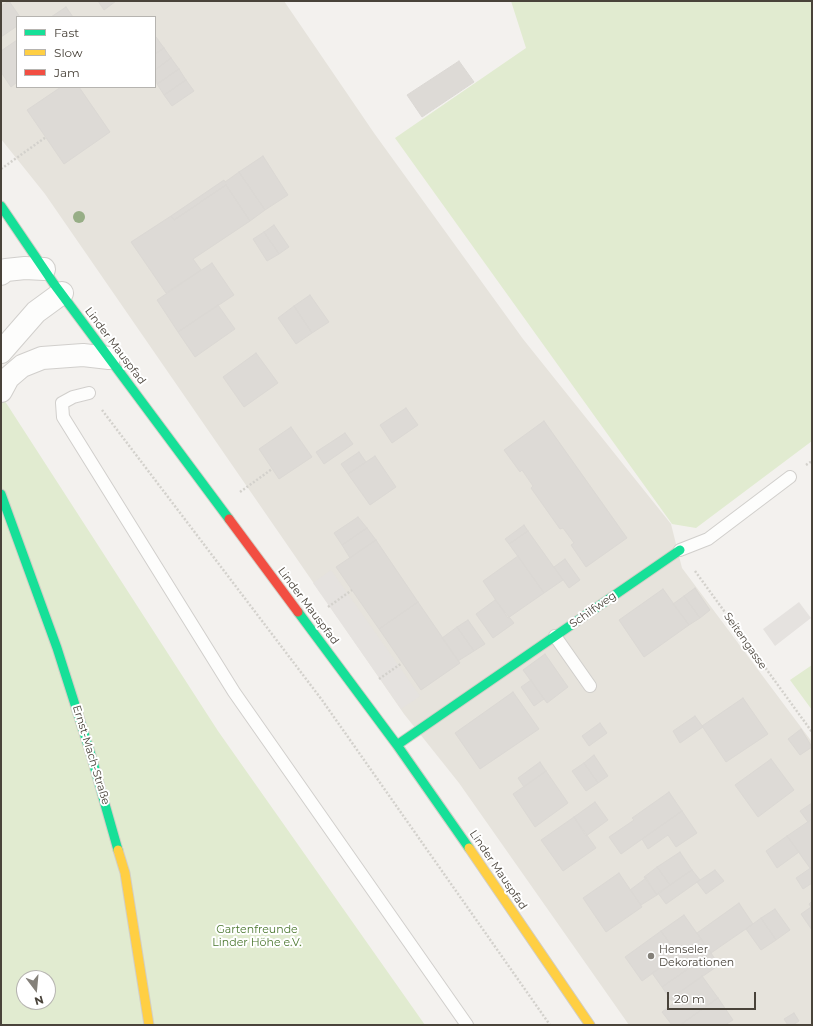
<!DOCTYPE html>
<html>
<head>
<meta charset="utf-8">
<style>
	body { margin:0 }
	#map { position:relative; width:813px; height:1026px; overflow:hidden; background:#f3f1ee; font-family:Montserrat,sans-serif }
	canvas { display:block }
	.frame { position:absolute; inset:0; border:2px solid #49433a; pointer-events:none }
	.legend { position:absolute; left:16px; top:16px; width:140px; height:72px; box-sizing:border-box; background:#fff; border:1px solid #b6b4b0; margin:0; padding:5px 7px; list-style:none; font-size:12px; color:#49433a }
	.legend li { display:flex; align-items:center; gap:8px; height:20px }
	.legend b { width:20px; border:1px solid #b6b4b0 }
	.north { position:absolute; left:16px; top:970px; width:40px; height:40px; box-sizing:border-box; background:#fff; border:1px solid #b6b4b0; border-radius:50%; rotate:164deg; font-size:11px; font-weight:700; line-height:16px; text-align:center; color:#49433a }
	.north::after { content:''; display:block; margin:auto; width:14px; height:18px; background:#848079; clip-path:polygon(50% 0,100% 100%,50% 72%,0 100%) }
	.scale { position:absolute; left:667px; top:992px; width:89px; height:18px; box-sizing:border-box; border:2px solid #49433a; border-top:0; padding-left:5px; font-size:12px; line-height:14px; white-space:nowrap; color:#49433a; -webkit-text-stroke:3px #fff; paint-order:stroke }
</style>
</head>
<body>
<div id="map">
<canvas width="813" height="1026"></canvas>
<div class="frame"></div>
<ul class="legend">
<li><b style="height:5px;background:#16e098"></b>Fast</li>
<li><b style="height:5px;background:#ffcf43"></b>Slow</li>
<li><b style="height:5px;background:#f24e42"></b>Jam</li>
</ul>
<div class="north">N</div>
<div class="scale">20 m</div>
</div>
<script>
const c = document.querySelector('canvas').getContext('2d');
c.lineJoin = 'round';
function fill(path, color) {
  c.fillStyle = color;
  c.fill(path, 'evenodd');
}
function poly(rows) {
  const path = new Path2D();
  for (const r of rows) {
    path.moveTo(r[0], r[1]);
    for (let i = 2; i < r.length; i += 2) path.lineTo(r[i], r[i + 1]);
  }
  return path;
}
function stroke(path, color, width, dash) {
  c.strokeStyle = color;
  c.lineWidth = width;
  c.lineCap = dash ? 'butt' : 'round';
  c.setLineDash(dash || []);
  c.stroke(path);
}
function write(font, color, halo, rows, align = 'center') {
  c.font = font + ' Montserrat,sans-serif';
  c.lineWidth = 4;
  c.setLineDash([]);
  c.textBaseline = 'middle';
  c.strokeStyle = halo;
  c.fillStyle = color;
  for (const [text, x, y, turn = 0] of rows) {
    c.save();
    c.translate(x, y);
    c.rotate((+turn || 0) * Math.PI / 180);
    c.textAlign = isNaN(turn) ? turn : align;
    if (halo) c.strokeText(text, 0, 0);
    c.fillText(text, 0, 0);
    c.restore();
  }
}
fill(poly([
	[1,1,284,1,374,133,523,339,671,524,682,568,812,742,812,1025,629,1025,459,783,404,714,45,194,1,139],
	[17,17,155,17,155,87,17,87]
]), '#e6e3dc');
fill(poly([
	[511,1,812,1,812,441,696,528,672,524,395,138,526,48],
	[1,395,218,731,425,1025,1,1025],
	[24,978,48,978,48,1002,24,1002],
	[812,665,812,710,790,680]
]), '#e1ebd0');
fill(poly([
	[331,570,420,696,401,709,313,583],
	[799,602,811,618,775,646,763,629]
]), '#e5e2df');
const building = poly([
	[9,1,20,17,17,17,17,26,1,37,1,6,9,1],
	[98,1,116,1,104,10,98,1],
	[66,7,73,17,51,17,66,7],
	[155,37,156,37,164,48,155,54,155,37],
	[17,40,17,82,11,87,1,72,1,51,17,40],
	[164,48,171,58,155,70,155,54,164,48],
	[171,58,179,69,157,84,155,70,171,58],
	[459,61,474,82,422,117,407,95,459,61],
	[179,69,186,80,164,95,157,84,179,69],
	[186,80,194,91,172,106,164,95,186,80],
	[61,87,79,87,110,132,64,164,27,110,61,87],
	[263,156,288,195,265,210,239,172,263,156],
	[239,172,265,210,250,221,226,185,174,220,171,216,224,180,225,182,239,172],
	[226,185,250,221,193,259,201,270,166,293,131,242,171,216,174,220,226,185],
	[274,225,289,247,279,254,264,232,274,225],
	[264,232,279,254,267,261,253,239,264,232],
	[212,263,234,295,178,332,157,300,212,263],
	[310,295,329,322,312,333,294,306,310,295],
	[218,305,235,329,195,357,178,332,218,305],
	[294,306,312,333,296,344,278,318,294,306],
	[256,353,278,383,244,407,223,377,256,353],
	[406,408,418,425,392,443,380,425,406,408],
	[544,421,627,538,586,567,571,545,574,543,563,528,560,529,531,488,533,486,522,470,520,472,504,450,544,421],
	[291,427,312,457,279,479,259,449,291,427],
	[345,433,353,444,324,464,316,452,345,433],
	[359,452,366,462,348,474,341,464,359,452],
	[375,456,396,487,370,505,348,474,375,456],
	[358,517,367,528,342,545,334,533,358,517],
	[524,525,528,531,509,544,505,539,524,525],
	[367,528,376,540,350,558,342,545,367,528],
	[528,531,563,580,544,593,509,544,528,531],
	[376,540,418,602,379,629,336,567,376,540],
	[518,556,544,593,508,618,483,581,518,556],
	[565,559,580,580,569,588,554,567,565,559],
	[695,588,710,610,700,618,684,596,695,588],
	[663,589,689,625,644,657,619,620,663,589],
	[684,596,700,618,689,625,673,604,684,596],
	[495,600,514,623,493,638,476,614,495,600],
	[418,602,460,663,421,690,379,629,418,602],
	[468,620,485,644,474,651,457,627,468,620],
	[457,627,474,651,458,661,442,638,457,627],
	[545,654,568,687,547,703,523,670,545,654],
	[531,680,544,699,534,706,521,687,531,680],
	[513,692,539,729,480,769,455,733,513,692],
	[743,698,768,734,726,762,702,726,743,698],
	[695,716,703,727,680,743,673,731,695,716],
	[600,723,607,733,589,746,582,736,600,723],
	[801,729,812,747,800,755,788,739,801,729],
	[594,755,608,776,598,783,584,763,594,755],
	[771,759,794,790,758,817,735,785,771,759],
	[540,762,546,771,524,787,518,778,540,762],
	[584,763,598,783,586,791,572,771,584,763],
	[546,771,568,803,535,827,513,794,546,771],
	[669,792,682,811,621,854,609,837,634,820,632,818,669,792],
	[595,802,608,820,586,836,574,817,595,802],
	[812,803,812,819,808,822,800,811,812,803],
	[682,811,697,833,676,847,668,835,648,849,642,839,682,811],
	[574,817,596,848,563,871,541,840,574,817],
	[812,819,812,867,810,868,787,836,812,819],
	[787,836,799,852,777,868,766,851,787,836],
	[680,852,692,870,670,885,657,867,680,852],
	[657,867,670,885,657,895,644,877,657,867],
	[812,867,812,883,803,889,796,878,812,867],
	[692,870,700,880,666,904,658,893,692,870],
	[715,870,724,881,706,894,697,882,715,870],
	[619,873,642,907,606,932,583,898,619,873],
	[646,878,657,895,641,905,630,890,646,878],
	[812,901,812,930,801,914,811,907,809,904,812,901],
	[739,903,753,924,711,953,697,933,739,903],
	[775,909,790,930,776,940,761,918,775,909],
	[684,915,701,939,678,955,661,931,684,915],
	[761,918,776,940,761,950,746,929,761,918],
	[661,931,678,955,642,981,625,957,661,931],
	[701,939,711,953,662,987,652,973,701,939],
	[711,953,719,965,670,999,662,987,711,953],
	[702,976,718,998,680,1025,672,1025,662,1012,674,1003,670,999,702,976],
	[718,998,733,1020,725,1025,680,1025,718,998],
	[794,1013,799,1021,793,1025,788,1025,784,1019,794,1013]
]);
fill(building, '#dddad6');
stroke(building, '#dbd8d4', 1);
const lane = poly([
	[89,393,73,397,62,403,63,417,234,692,467,1025],
	[680,550,708,539,790,477],
	[555,636,590,686]
]);
const street = poly([
	[1,274,6,270,25,268,44,269],
	[1,352,36,312,62,293],
	[1,391,8,378,22,366,42,358,83,355,109,358]
]);
const fast = poly([
	[1,206,54,284,229,519],
	[1,494,57,648,91,755,118,850],
	[298,612,397,745,469,848],
	[397,745,680,550]
]);
const slow = poly([
	[469,848,590,1025],
	[118,850,125,873,149,1025]
]);
const jam = poly([
	[229,519,298,612]
]);
stroke(lane, '#d1cfcc', 14);
stroke(street, '#d1cfcc', 24);
stroke(fast, '#d2cec5', 11);
stroke(slow, '#d2cec5', 11);
stroke(jam, '#d2cec5', 11);
stroke(poly([
	[1,169,46,137],
	[102,410,322,700,550,1025],
	[806,465,812,461],
	[240,492,272,469],
	[695,571,812,732],
	[328,607,352,590],
	[379,679,402,663]
]), '#d3d1cc', 2.5, [2, 2]);
stroke(lane, '#fdfdfc', 12);
stroke(street, '#fdfdfc', 22);
stroke(fast, '#16e098', 9);
stroke(slow, '#ffcf43', 9);
stroke(jam, '#f24e42', 9);
c.fillStyle = '#97ae86';
for (const [x, y] of [
	[79,217]
]) {
  c.beginPath();
  c.arc(x, y, 6, 0, 2 * Math.PI);
  c.fill();
}
for (const [x, y, r, color] of [
	[651,956,4,"#848079"]
]) {
  const dot = new Path2D();
  dot.arc(x, y, r, 0, 2 * Math.PI);
  c.fillStyle = color;
  c.fill(dot);
  stroke(dot, '#fff', 1.5);
}
write('11px', '#49433a', '#fff', [
	["Linder Mauspfad",115,346,53],
	["Linder Mauspfad",308,606,53],
	["Schilfweg",593,610,-35],
	["Seitengasse",745,641,55],
	["Ernst-Mach-Straße",91,755,73],
	["Linder Mauspfad",498,870,56]
]);
write('11px', '#4c7830', '#fff', [
	["Gartenfreunde",257,930],
	["Linder Höhe e.V.",257,943]
]);
write('11px', '#49433a', '#fff', [
	["Henseler",659,950],
	["Dekorationen",659,963]
], 'left');
</script>
</body>
</html>
